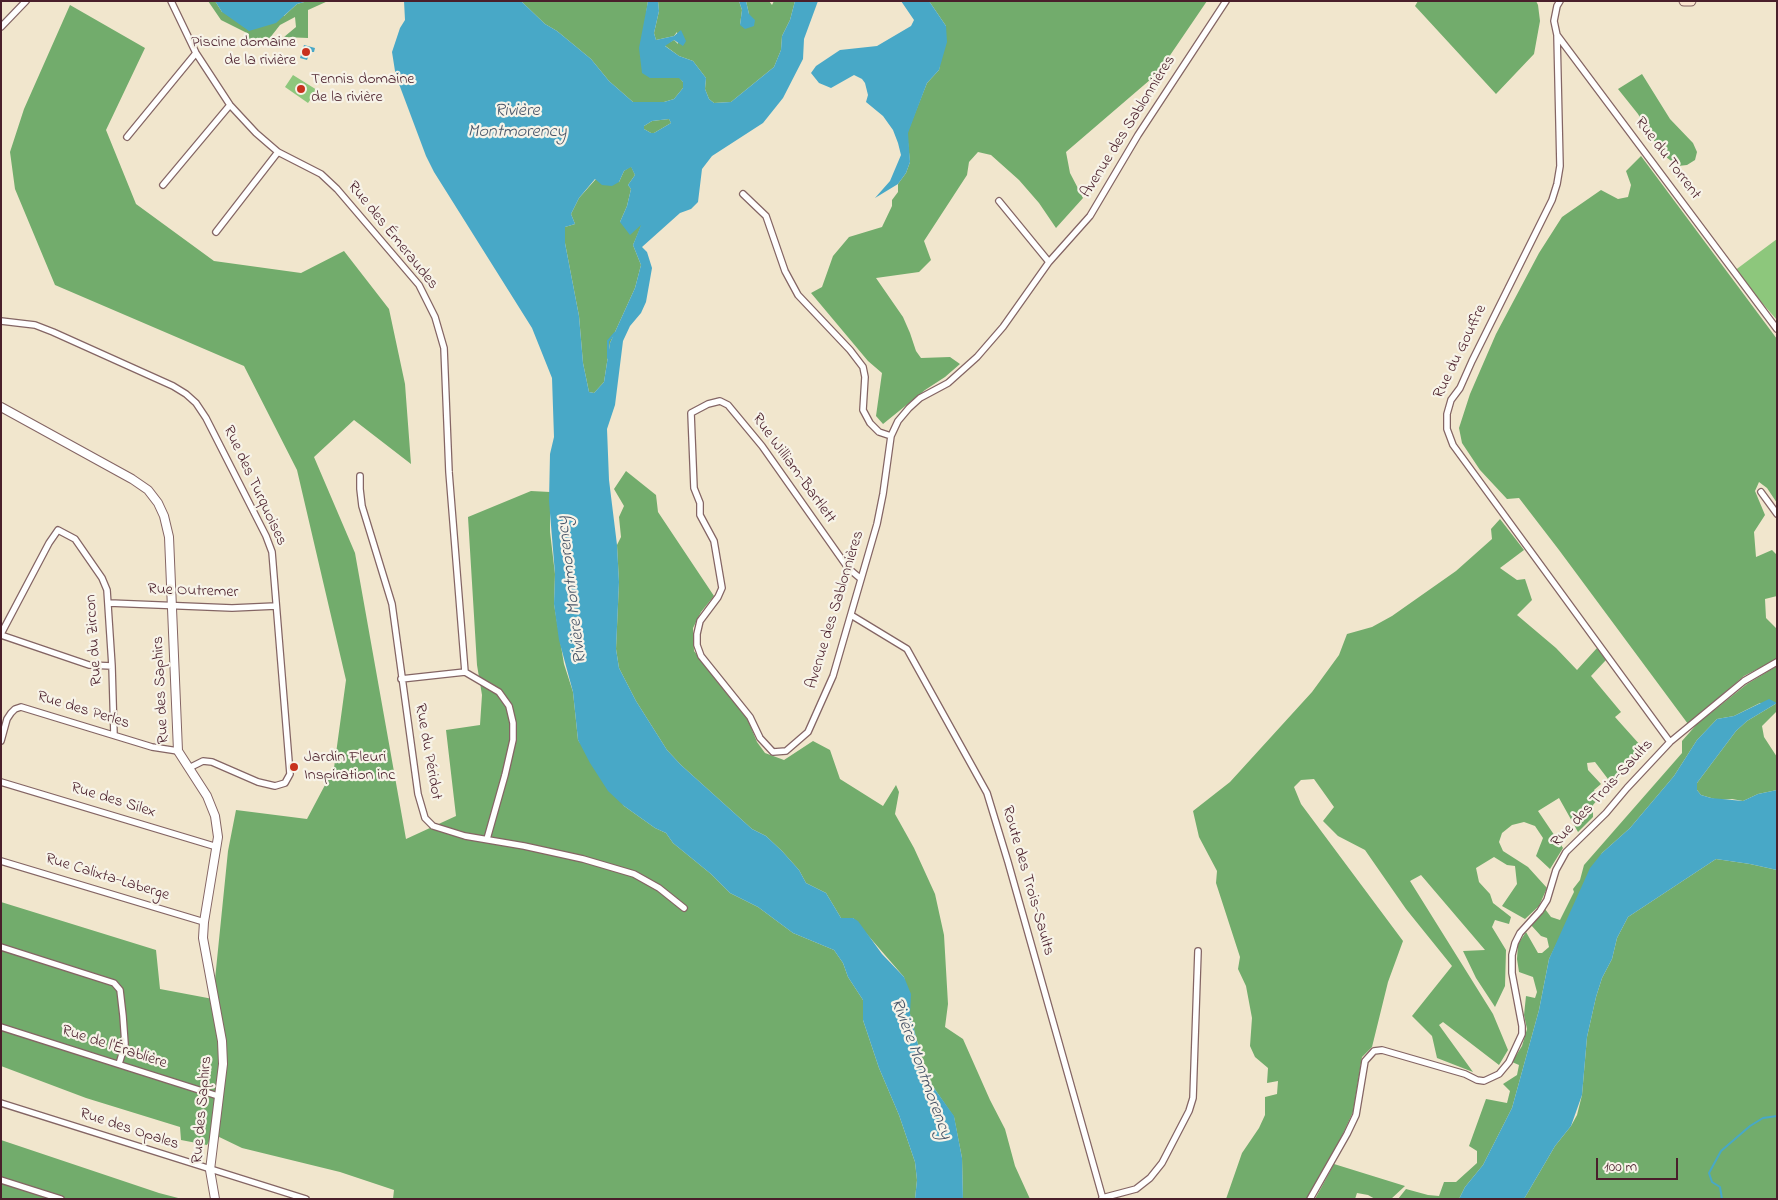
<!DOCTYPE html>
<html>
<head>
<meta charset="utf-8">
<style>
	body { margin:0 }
	#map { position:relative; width:1778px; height:1200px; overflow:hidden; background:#f1e6cd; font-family:"Indie Flower",sans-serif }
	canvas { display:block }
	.frame { position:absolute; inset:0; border:2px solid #4a1f2b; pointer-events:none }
	.scale { position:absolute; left:1596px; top:1158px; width:82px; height:22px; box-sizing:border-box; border:2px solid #4a1f2b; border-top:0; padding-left:6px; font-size:15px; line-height:18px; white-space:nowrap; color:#4a1f2b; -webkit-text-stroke:4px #f7f3e8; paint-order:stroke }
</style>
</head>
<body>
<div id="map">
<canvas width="1778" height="1200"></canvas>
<div class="frame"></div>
<div class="scale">100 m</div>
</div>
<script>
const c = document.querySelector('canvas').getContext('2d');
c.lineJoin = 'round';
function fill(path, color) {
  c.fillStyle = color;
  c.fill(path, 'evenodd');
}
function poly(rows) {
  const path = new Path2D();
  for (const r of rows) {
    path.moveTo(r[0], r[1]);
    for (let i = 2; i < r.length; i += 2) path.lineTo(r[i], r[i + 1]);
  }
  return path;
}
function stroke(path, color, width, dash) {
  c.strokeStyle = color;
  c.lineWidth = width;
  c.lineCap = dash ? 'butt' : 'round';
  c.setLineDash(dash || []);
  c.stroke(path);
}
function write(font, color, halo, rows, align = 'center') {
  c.font = font + ' "Indie Flower",sans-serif';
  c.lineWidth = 4.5;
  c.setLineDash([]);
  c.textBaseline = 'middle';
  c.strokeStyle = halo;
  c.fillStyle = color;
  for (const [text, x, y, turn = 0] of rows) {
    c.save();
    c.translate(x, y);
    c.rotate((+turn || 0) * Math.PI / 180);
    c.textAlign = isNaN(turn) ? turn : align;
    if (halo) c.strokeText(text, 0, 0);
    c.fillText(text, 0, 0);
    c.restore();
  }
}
fill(poly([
	[293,75,317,90,308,103,285,87],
	[1777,239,1777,320,1734,271]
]), '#8dc77c');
fill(poly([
	[208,1,215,1,222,12,284,16,297,4,308,1,328,1,308,10,308,38,284,37,296,27,295,17,280,25,269,39,259,42,248,42,249,34,221,20],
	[521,1,648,1,646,14,650,78,679,77,683,82,683,88,674,99,664,102,633,102,609,81,591,59,557,31,545,24],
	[658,1,739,1,742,10,740,25,749,14,746,1,769,1,772,5,774,1,795,1,790,20,782,36,781,50,774,67,731,102,714,103,709,99,705,89,706,78,693,61,679,56,664,45,674,40,678,44,677,32,674,36,656,40,654,33,659,11],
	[929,1,1207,1,1158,73,1066,152,1070,173,1083,198,1056,228,1039,203,1019,180,991,155,978,152,969,162,967,175,924,241,931,260,919,272,876,278,903,317,910,333,916,351,921,358,950,357,960,364,945,377,925,390,883,424,876,416,882,373,868,361,811,293,822,287,833,256,849,237,882,227,892,206,892,200,898,192,898,184,906,173,910,162,907,133,927,83,939,70,946,26],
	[1418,1,1536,1,1538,5,1540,21,1534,54,1496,94,1415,6],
	[70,5,145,48,106,130,136,204,214,261,301,273,344,251,389,309,405,384,411,464,354,420,314,457,355,553,406,839,456,816,446,730,480,725,482,695,477,665,468,517,531,491,550,492,550,532,555,574,554,604,564,664,573,692,578,740,624,806,655,828,666,833,673,843,711,874,730,893,758,907,793,933,834,950,843,963,848,977,863,1000,863,1020,879,1068,899,1115,915,1162,917,1180,915,1199,393,1199,394,1190,340,1172,242,1148,213,1134,207,1145,181,1140,180,1127,86,1098,1,1066,1,902,156,950,160,989,213,999,228,851,236,810,307,819,334,768,346,680,297,470,244,366,55,285,15,189,10,152,24,109],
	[1642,74,1670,119,1693,143,1697,152,1695,160,1687,165,1678,166,1666,157,1650,135,1638,114,1618,89],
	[669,119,671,123,654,133,651,133,644,129,644,126,652,121],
	[1641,156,1777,339,1777,503,1767,488,1759,482,1755,491,1765,515,1754,532,1756,557,1772,550,1777,555,1777,596,1765,599,1766,618,1777,629,1777,659,1744,676,1688,724,1559,550,1519,498,1507,499,1480,470,1462,443,1459,428,1470,394,1496,334,1539,253,1562,217,1601,190,1618,199,1628,197,1631,185,1626,171],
	[631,166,635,175,628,185,631,189,627,206,620,222,642,224,633,245,641,265,635,288,610,343,604,382,594,393,589,392,583,363,579,316,565,243,565,227,575,224,571,214,579,198,596,179,619,182,624,171],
	[626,471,656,495,658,512,714,596,701,612,693,628,694,651,748,720,757,742,765,753,784,760,813,741,830,750,840,779,883,806,896,785,899,792,895,814,914,848,935,894,944,935,948,1004,945,1027,963,1039,990,1100,1005,1129,1015,1166,1030,1199,963,1199,962,1158,954,1117,934,1088,926,1075,910,1014,904,977,853,918,841,918,826,893,806,883,799,870,782,851,766,836,752,829,681,765,667,750,636,701,619,668,616,649,619,582,617,545,621,537,619,517,624,506,614,489],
	[1500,519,1524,550,1500,568,1517,580,1525,579,1532,600,1517,615,1556,648,1577,670,1597,648,1606,660,1591,676,1621,712,1615,717,1641,746,1635,752,1637,758,1611,783,1595,762,1587,763,1588,770,1601,784,1594,790,1598,799,1593,805,1593,817,1578,832,1559,798,1538,811,1563,848,1550,869,1536,856,1543,838,1535,826,1524,822,1512,825,1502,833,1499,842,1503,851,1528,867,1547,888,1539,906,1525,919,1502,906,1517,884,1515,866,1507,865,1494,857,1476,868,1479,882,1490,894,1493,903,1511,917,1509,924,1495,920,1492,927,1506,950,1505,986,1495,1007,1476,978,1463,951,1485,950,1421,875,1410,881,1493,1014,1508,1050,1499,1065,1443,1022,1439,1025,1473,1072,1437,1058,1432,1036,1412,1016,1452,966,1406,909,1365,850,1338,836,1323,821,1334,807,1314,779,1301,780,1294,787,1301,804,1403,941,1388,982,1372,1047,1362,1057,1353,1112,1341,1138,1307,1199,1226,1199,1242,1153,1259,1128,1265,1115,1265,1097,1277,1094,1278,1081,1267,1083,1268,1068,1255,1057,1250,1046,1252,1018,1246,986,1238,969,1240,957,1216,883,1217,871,1199,837,1193,811,1230,782,1312,692,1339,655,1347,634,1372,627,1392,616,1456,571,1492,539,1491,529],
	[1777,666,1777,703,1760,703,1734,716,1717,719,1697,740,1674,776,1630,828,1602,853,1549,959,1539,1010,1512,1108,1483,1165,1465,1187,1459,1199,1398,1199,1406,1189,1428,1195,1439,1196,1444,1182,1456,1182,1477,1163,1477,1151,1469,1146,1486,1099,1507,1103,1510,1091,1503,1084,1517,1075,1519,1065,1512,1062,1522,1046,1527,1029,1524,1015,1526,996,1535,998,1537,992,1533,977,1519,972,1517,959,1518,944,1526,932,1538,953,1542,953,1549,947,1547,938,1541,936,1531,925,1545,909,1551,917,1560,920,1574,892,1573,889,1580,880,1584,865,1682,753,1682,741,1697,724,1747,684],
	[1777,703,1777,711,1762,726,1764,737,1777,757,1777,790,1758,794,1743,801,1732,799,1718,800,1701,795,1697,790,1697,783,1736,731,1747,721],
	[1716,859,1750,864,1777,870,1777,1199,1524,1199,1555,1146,1571,1126,1577,1115,1582,1095,1587,1037,1596,997,1602,978,1612,959,1617,938,1628,917],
	[1,1140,159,1193,182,1199,1,1199],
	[1334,1164,1405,1186,1391,1199,1375,1199,1368,1195,1357,1193,1355,1199,1315,1199]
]), '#72ac6c');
fill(poly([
	[215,1,308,1,297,4,276,23,249,31,222,12],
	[404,1,521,1,545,24,557,31,591,59,609,81,633,102,664,102,674,99,683,88,683,82,679,78,650,78,642,73,639,48,648,1,658,1,659,11,654,33,656,40,674,36,681,30,686,41,683,46,674,40,665,46,679,56,693,61,706,78,705,89,709,99,714,103,731,102,774,67,781,50,782,36,790,20,795,1,818,1,804,39,803,59,783,98,763,123,712,156,702,169,698,202,691,209,680,213,642,247,647,252,652,268,646,302,641,313,630,326,623,341,615,405,607,429,609,480,617,545,619,582,616,649,619,668,636,701,667,750,681,765,752,829,766,836,782,851,799,870,806,883,826,893,841,918,853,918,858,921,882,954,904,977,911,994,910,1014,926,1075,934,1088,954,1116,962,1158,963,1199,915,1199,917,1180,915,1162,899,1115,879,1068,863,1020,863,1000,848,977,843,963,834,950,793,933,758,907,730,893,711,874,673,843,666,833,655,828,624,806,608,791,590,763,578,740,573,692,559,640,554,604,555,574,549,501,550,454,554,437,552,378,532,328,434,172,426,156,399,84,395,71,392,52,400,28,405,20],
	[669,119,671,123,654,133,651,133,644,129,644,126,652,121],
	[631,167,635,175,628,185,631,189,627,206,620,222,630,235,641,225,633,245,641,265,635,288,610,343,604,382,594,393,589,392,583,363,579,316,565,243,565,227,575,224,571,214,579,198,595,179,602,185,612,186,619,182,624,171],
	[739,1,746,1,749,14,755,20,754,26,745,29,740,25,742,10],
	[901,1,929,1,946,26,947,42,939,70,927,83,908,133,910,162,906,173,898,184,875,198,890,181,901,155,898,143,893,130,883,116,866,102,868,95,865,83,862,79,854,75,831,88,819,83,811,73,816,66,840,50,877,46,911,26,914,20],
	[304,45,315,48,314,52,310,52,307,60,300,58],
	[1769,699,1777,703,1747,721,1736,731,1697,783,1697,790,1701,795,1711,798,1743,801,1758,794,1777,790,1777,870,1750,864,1716,859,1628,917,1617,938,1612,959,1602,978,1596,997,1587,1037,1582,1095,1571,1126,1555,1146,1524,1199,1459,1199,1465,1187,1483,1165,1512,1108,1539,1010,1549,959,1590,868,1602,853,1630,828,1674,776,1697,740,1717,719,1734,716]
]), '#48a8c7');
stroke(poly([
	[608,358,608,341,615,333],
	[1722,1199,1720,1187,1712,1182,1709,1173,1721,1151,1750,1126,1763,1118,1777,1116]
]), '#48a8c7', 2);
const minor = poly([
	[171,1,196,53,230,105,256,133,278,152,321,174,337,189,419,285,435,317,444,348,449,472,465,672],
	[1560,1,1557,6,1554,21,1557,35,1777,329],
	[1,27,26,1],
	[1557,35,1560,166,1557,184,1552,200,1472,361,1460,388,1451,400,1447,414,1447,429,1453,445,1670,742],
	[127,137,196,53],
	[163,185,230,105],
	[743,194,766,216,785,271,798,295,850,350,863,367,865,377,863,410,870,423,879,432,891,436],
	[999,201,1049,262],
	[216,232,278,152],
	[1,321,35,325,53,332,173,386,186,394,196,403,206,418,266,536,272,552,290,774,285,783,275,786,258,782,212,762,203,761,189,768],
	[360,476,360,489,362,506,392,604,418,794,425,818,433,826,465,836,524,846,583,859,634,874,659,888,684,908],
	[1761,492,1777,514],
	[861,579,848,568,762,446,728,405,720,401,708,404,691,413,694,488,700,503,700,515,714,541,722,588,718,597,700,621,697,634,697,645,701,656,750,717,760,738,773,752,786,751,808,732,833,676,877,524,883,494,891,436,898,421,909,408,920,398,948,383,977,357,1003,327,1049,262,1090,216,1138,135,1226,1],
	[109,603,232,608,276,606],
	[851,615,907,649,987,793,1008,862,1103,1199],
	[1,634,49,543,58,530,75,539,102,578,107,590,112,666,114,735],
	[1,635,89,665,112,666],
	[401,679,465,672,499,692,509,706,513,723,513,740,505,775,487,839],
	[1,741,7,719,11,713,15,709,21,707,152,747,178,751],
	[1,782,217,847],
	[1,861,204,922],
	[1,947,114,983,120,990,123,1016,125,1044,119,1064],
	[1,1027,218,1096],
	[1,1103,306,1199],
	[1,1180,61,1199],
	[1102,1198,1136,1189,1150,1178,1162,1163,1189,1111,1193,1098,1198,951],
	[1310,1199,1347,1134,1356,1115,1365,1061,1374,1051,1382,1050,1465,1074,1477,1080,1484,1081,1499,1074,1509,1062,1522,1034,1522,1026,1512,973,1512,955,1515,943,1520,933,1540,911,1547,900,1556,870,1566,852,1606,813,1627,788,1670,742,1744,681,1777,662]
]);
const tertiary = poly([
	[1,407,132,479,148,490,158,503,164,516,169,537,178,751,207,796,215,816,218,837,204,922,203,938,222,1041,223,1064,210,1170,215,1199]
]);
const secondary = poly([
	[1684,1,1691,1]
]);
stroke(minor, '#846564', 8);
stroke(tertiary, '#846564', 10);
stroke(secondary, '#846564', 11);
stroke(minor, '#fff', 5.5);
stroke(tertiary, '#fff', 8);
stroke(secondary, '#fbe5cf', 9);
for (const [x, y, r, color] of [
	[306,52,5,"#c8321e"],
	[301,89,5,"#c8321e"],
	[294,767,5,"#c8321e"]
]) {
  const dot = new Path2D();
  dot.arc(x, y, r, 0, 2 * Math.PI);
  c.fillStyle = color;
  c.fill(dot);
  stroke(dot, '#f7f3e8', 2);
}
write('16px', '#4a1f2b', '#f7f3e8', [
	["Piscine domaine",296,43,"right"],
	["de la rivière",296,61,"right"],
	["Tennis domaine",311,80],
	["de la rivière",311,98],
	["Jardin Fleuri",304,758],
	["Inspiration inc",304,776]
], 'left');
write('16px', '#4a1f2b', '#f7f3e8', [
	["Avenue des Sablonnières",1129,127,-58],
	["Rue du Torrent",1667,159,53],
	["Rue des Émeraudes",392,236,51],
	["Rue du Gouffre",1461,352,-64],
	["Rue William-Bartlett",793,469,54],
	["Rue des Turquoises",254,486,65],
	["Rue Outremer",193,592,2],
	["Avenue des Sablonnières",836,610,-73],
	["Rue du Zircon",95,640,-94],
	["Rue des Saphirs",162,690,-93],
	["Rue des Perles",83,711,17],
	["Rue du Péridot",427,752,80],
	["Rue des Trois-Saults",1603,794,-47],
	["Rue des Silex",113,801,17],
	["Rue Calixta-Laberge",107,878,17],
	["Route des Trois-Saults",1027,881,74],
	["Rue de l'Érablière",114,1048,18],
	["Rue des Saphirs",203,1110,-85],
	["Rue des Opales",129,1130,18]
]);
write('italic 18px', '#495669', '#f7f3e8', [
	["Rivière",517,112],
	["Montmorency",517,133],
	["Rivière Montmorency",573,590,-97],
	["Rivière Montmorency",920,1069,70]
]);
</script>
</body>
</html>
